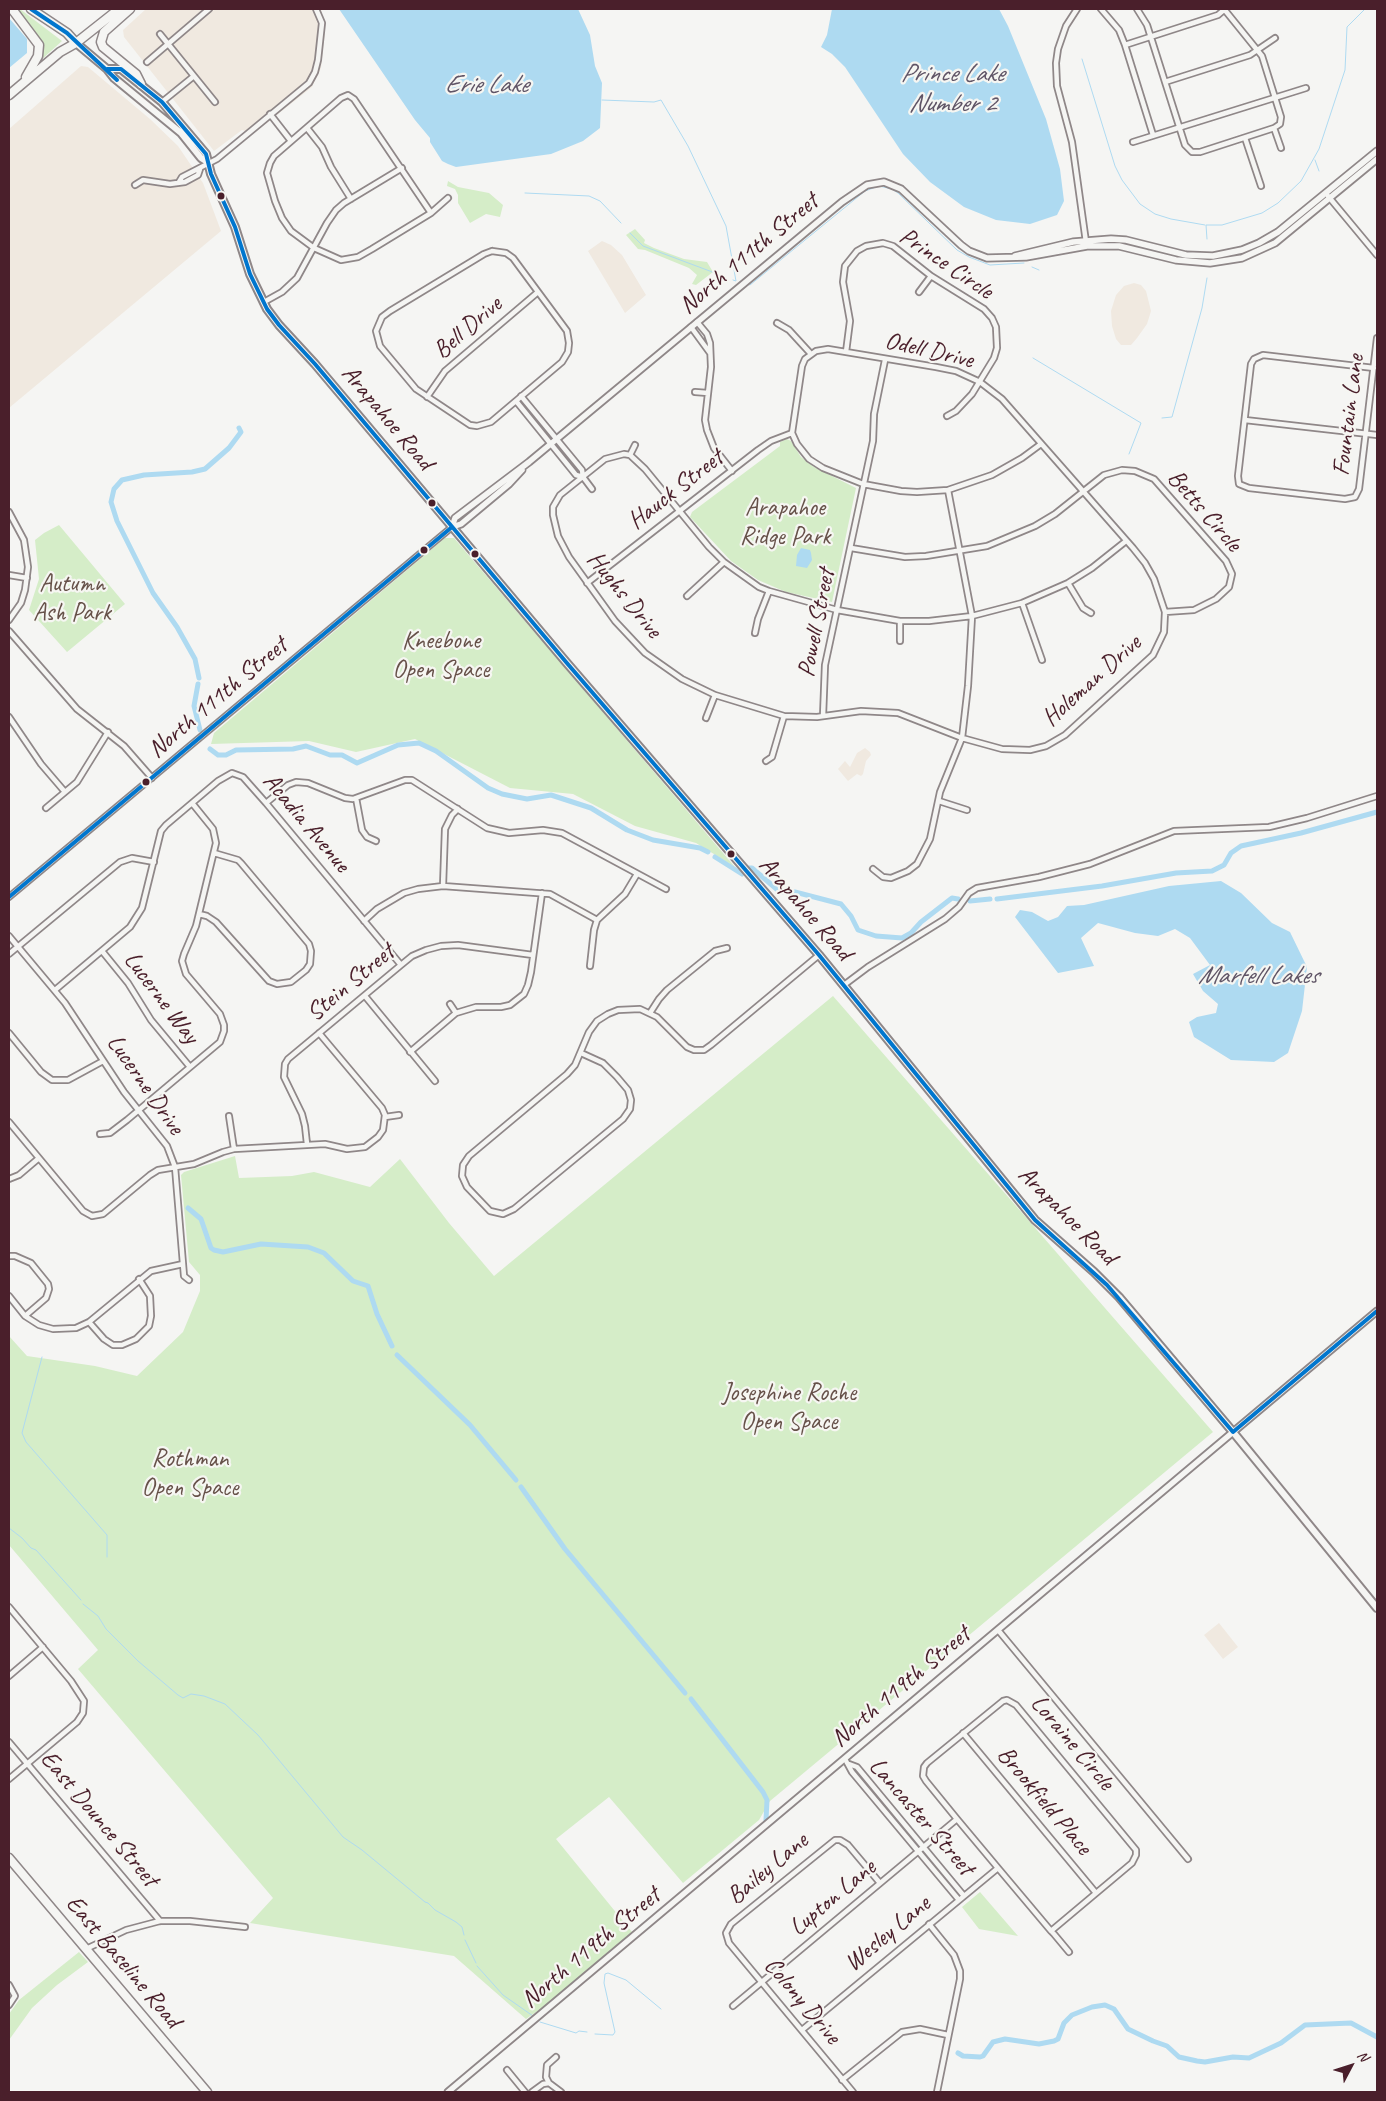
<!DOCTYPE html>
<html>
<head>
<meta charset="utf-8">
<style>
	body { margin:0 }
	#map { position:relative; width:1386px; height:2101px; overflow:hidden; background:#f5f5f3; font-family:Caveat,sans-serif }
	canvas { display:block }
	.frame { position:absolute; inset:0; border:10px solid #4a1f2b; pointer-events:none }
	.north { position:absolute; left:1326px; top:2041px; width:50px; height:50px; -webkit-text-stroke:4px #f6f6f2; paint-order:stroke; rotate:50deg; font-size:14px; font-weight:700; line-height:20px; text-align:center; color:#4a1f2b }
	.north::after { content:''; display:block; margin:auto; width:18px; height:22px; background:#4a1f2b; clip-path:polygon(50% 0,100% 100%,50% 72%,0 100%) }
</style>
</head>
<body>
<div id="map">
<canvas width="1386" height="2101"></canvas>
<div class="frame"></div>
<div class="north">N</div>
</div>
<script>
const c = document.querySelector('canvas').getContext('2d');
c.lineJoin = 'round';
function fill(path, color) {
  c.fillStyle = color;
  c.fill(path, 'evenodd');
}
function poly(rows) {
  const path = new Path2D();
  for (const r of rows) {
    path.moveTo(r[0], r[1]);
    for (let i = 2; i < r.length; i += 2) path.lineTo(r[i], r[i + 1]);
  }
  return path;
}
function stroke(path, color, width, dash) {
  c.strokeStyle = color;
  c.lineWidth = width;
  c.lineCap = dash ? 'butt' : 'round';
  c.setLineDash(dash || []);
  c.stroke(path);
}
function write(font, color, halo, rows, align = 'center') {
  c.font = font + ' Caveat,sans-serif';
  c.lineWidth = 4.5;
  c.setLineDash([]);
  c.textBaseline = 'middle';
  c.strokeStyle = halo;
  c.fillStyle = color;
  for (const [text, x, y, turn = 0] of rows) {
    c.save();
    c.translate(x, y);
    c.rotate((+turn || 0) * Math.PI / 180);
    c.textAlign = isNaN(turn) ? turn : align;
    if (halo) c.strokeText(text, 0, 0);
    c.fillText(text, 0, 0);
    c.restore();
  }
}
fill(poly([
	[146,9,321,9,325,31,321,68,312,87,253,134,242,130,214,151,124,37,123,30],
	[81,66,88,67,150,119,178,146,203,183,221,231,9,408,9,129],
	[602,241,611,245,622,255,646,295,625,313,588,251],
	[1134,283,1141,285,1146,291,1151,311,1147,324,1137,338,1131,345,1121,345,1116,339,1112,326,1111,311,1116,295,1124,286],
	[865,748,870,752,871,755,866,761,863,774,861,776,857,774,848,781,838,769,845,761,850,767,857,753],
	[1219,1623,1238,1647,1223,1659,1204,1635]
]), '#f0e9e0');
fill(poly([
	[14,9,20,9,62,41,40,61,41,51],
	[448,181,458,187,489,193,503,205,500,217,486,214,470,223,458,203,458,195,455,189,447,186],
	[635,229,645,240,644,243,654,248,684,259,707,262,713,272,696,285,692,284,697,275,689,268,645,250,638,249,626,235],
	[787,439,791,441,801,457,814,467,856,488,832,602,786,592,758,580,731,561,690,517,692,512,780,446,780,442],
	[59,525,125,604,67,652,29,610,39,579,35,540,44,533],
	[445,538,454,538,735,867,696,843,635,826,573,794,510,788,415,739,356,752,309,741,211,744,214,733],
	[833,996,1213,1432,770,1801,759,1820,683,1883,609,1797,556,1839,632,1932,556,1998,526,2019,454,1956,250,1923,273,1898,78,1669,98,1650,9,1545,9,1336,27,1356,95,1366,137,1376,183,1332,200,1291,200,1275,189,1262,181,1175,184,1172,235,1156,239,1178,292,1176,314,1172,370,1187,400,1159,449,1223,494,1276],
	[980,1892,1018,1936,979,1929,962,1907],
	[79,1952,88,1962,57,1985,32,2008,9,2040,9,2014,19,2000]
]), '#d5edc8');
fill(poly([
	[339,9,578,9,590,35,595,66,602,83,600,128,583,141,551,154,456,167,448,164,442,161,430,142,430,138,415,120],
	[832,9,999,9,1008,26,1046,119,1060,169,1064,201,1057,215,1030,224,996,220,964,207,930,182,903,154,845,67,832,54,821,47,827,35],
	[9,18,27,39,27,53,9,68],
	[801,548,810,550,811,553,812,560,807,568,796,566,797,555],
	[1221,881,1241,893,1272,923,1290,932,1307,967,1302,1011,1288,1053,1274,1062,1231,1060,1194,1037,1189,1022,1197,1017,1216,1013,1218,1004,1203,991,1193,974,1210,965,1190,938,1175,929,1158,936,1135,933,1098,923,1081,938,1094,966,1058,973,1015,917,1020,910,1032,912,1048,921,1058,917,1067,906,1084,905,1169,886]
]), '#aedaf1');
stroke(poly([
	[1082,59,1115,166,1122,180,1140,204,1155,214,1171,219,1205,225],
	[602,100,654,102,661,100,688,146,726,226,736,281,733,280],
	[1315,160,1319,171],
	[525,193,589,196,600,201,621,223],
	[630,233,643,246,715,273],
	[1207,239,1206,225,1222,225,1262,213,1278,203,1301,181,1319,149,1345,70,1347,27,1365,9],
	[1032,267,1039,270],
	[750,285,865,191,879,186,892,189,898,193,957,250,969,257,990,265,1024,263],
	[1033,358,1141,423,1129,454],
	[1162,418,1172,417,1202,308,1207,278],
	[42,1357,22,1433,26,1442,107,1535,107,1557],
	[9,1528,22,1538,31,1548,36,1550,81,1600],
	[83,1604,98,1616,106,1629,138,1661,178,1695,183,1698,191,1694,204,1696,225,1704,258,1735,343,1837,362,1850,425,1902,428,1903,435,1910,456,1922,462,1927,464,1935],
	[465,1940,476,1963],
	[477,1966,503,1995,533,2016],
	[540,2022,576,2033,579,2031,587,2032],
	[595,2034,613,2035,615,2032,604,1983,605,1974,608,1973,626,1980,661,2009]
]), '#aedaf1', 1);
stroke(poly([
	[199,678,195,659,177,627,153,593,117,521,111,502,114,489,122,480,144,475,192,472,205,469,229,448,241,432,239,428],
	[198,684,194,706,200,730],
	[210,749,218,755,226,755,236,750,293,749,306,746,330,755,342,755,357,763,398,745,419,743,436,751,488,788,502,794,527,799,551,795,591,808,627,830,653,840,700,848,708,852],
	[715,857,742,874],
	[748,868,752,868,780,892,795,892,841,904,851,916,858,930,876,936,902,938,911,933,921,922,952,898,958,899],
	[997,899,1102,886,1176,873,1212,871,1224,865,1231,853,1241,846,1301,833,1377,812],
	[970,901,990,899],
	[188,1208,201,1219,211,1248,214,1250,223,1252,261,1244,308,1247,324,1253,353,1281,368,1286,377,1314,392,1346],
	[397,1355,470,1425,516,1480],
	[521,1487,565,1549,685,1693],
	[691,1699,763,1792,767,1800,766,1820],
	[958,2053,963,2056,980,2057,983,2056,993,2042,1005,2039,1039,2044,1054,2041,1058,2039,1064,2023,1072,2015,1092,2007,1105,2005,1114,2009,1128,2029,1153,2041,1167,2046,1179,2057,1197,2061,1205,2062,1233,2057,1249,2058,1281,2043,1305,2025,1351,2023,1377,2037]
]), '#aedaf1', 5);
const minor = poly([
	[1077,9,1066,26,1058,49,1056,63,1057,86,1072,142,1086,242],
	[1101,9,1119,30,1125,45,1153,135],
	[1137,9,1147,25,1185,145,1192,152,1200,152,1274,128,1280,124,1281,117,1262,56,1224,9],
	[160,34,215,102],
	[1125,45,1218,15,1225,9],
	[147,62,209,9],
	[1165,82,1250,55,1275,38],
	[162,102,194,76],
	[270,114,291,141],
	[307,128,322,147,331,167,351,199],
	[1274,128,1281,148],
	[1245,138,1261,186],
	[1133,142,1306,88],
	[179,182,182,177,217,159,309,83,315,72,318,60,322,23,316,9],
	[135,185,143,180,170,184,185,182,198,175,200,169],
	[1328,196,1377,255],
	[431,213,354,99,348,95,341,98,274,156,270,163,267,173,275,201,282,218,291,231,314,248,341,260,358,257,372,249,431,213,448,198],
	[492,251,506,253,513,258,567,331,569,343,568,352,562,362,491,422,477,426,470,425,416,389,380,346,376,331,382,317,390,311,484,254,492,251],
	[919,292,931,276],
	[264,302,282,292,297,278,327,223,336,210,344,203,402,168],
	[697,322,707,334,710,343,711,367,705,420,707,430,714,448,732,471],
	[777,323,789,330,811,354],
	[691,327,710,353],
	[846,352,850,321,843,282,845,266,857,251,866,246,883,243,893,246,931,276,984,309,992,318,996,327,997,348,994,358,972,394,956,411,947,416],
	[1374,368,1263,355,1254,359,1251,364,1238,476,1239,484,1249,488,1345,499,1355,497,1359,489,1365,439,1377,338],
	[695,392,708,393],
	[521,396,582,470,583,477,592,489],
	[427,397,445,371,538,292],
	[516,401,576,475,583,477],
	[1245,420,1377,435],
	[1041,444,1022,458,992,475,948,490,917,492,901,491,863,484,823,468,809,459,797,444,792,433,802,366,805,359,816,351,828,349,936,367,956,371,980,382,1002,399,1133,548,1145,563,1154,579,1165,612,1164,632,1153,655,1065,735,1046,746,1030,750,1002,749,962,738,898,713,861,711,817,717,784,716,715,695,682,679,645,653,615,621,569,557,558,536,553,515,553,507,560,495,605,459,624,454,630,455,645,469,709,547,724,562,759,587,769,591,837,610,900,621,929,621,972,616,1022,603,1068,583,1092,568,1126,541],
	[630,455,635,445],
	[9,512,24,540,28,567,25,590,21,603,9,620],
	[851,548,905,557,926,556,987,546,1035,526,1055,514,1104,475,1122,470,1135,471,1154,479,1226,561,1232,574,1229,587,1216,599,1194,610,1165,612],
	[9,575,27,578],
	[587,583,758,450,771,441,792,433],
	[1068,583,1083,608,1091,613],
	[687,596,724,562],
	[1022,603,1042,660],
	[9,631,77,709,124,746,152,778],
	[755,633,758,619,769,591],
	[900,641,900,621],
	[823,716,825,665,873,441,874,414,885,360],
	[9,717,41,764,65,792],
	[706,718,715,695],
	[766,761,772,757,784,716],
	[356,798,362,830,367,837,376,841],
	[939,801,967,810],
	[266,803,288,785,296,782,308,783,345,798,353,799,405,780,412,780,487,828,509,833,543,830,562,833,666,889],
	[46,808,77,782,108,732],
	[873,869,883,877,891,878,908,871,917,864,930,839,940,792,962,738,968,686,972,616,948,490],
	[443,886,445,829,452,815,458,809],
	[9,897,452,527],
	[199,914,207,916,216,922,269,981,277,984,291,982,306,970,310,964,311,951,309,944,241,863,238,860,214,853],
	[364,921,377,909,404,893,418,889,443,886,550,894,597,920],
	[9,936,65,1003,124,1092,167,1146,175,1167,184,1276,189,1280],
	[102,951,128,983,151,1020,190,1067],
	[9,954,120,862,132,858,154,862],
	[590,966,594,930,597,920,625,894,637,874],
	[844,985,868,967,945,919,959,907,969,893,977,888,1039,877,1090,864,1174,831,1269,827,1307,818,1377,796],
	[55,990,130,927,142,908,161,831,166,825,218,781,232,773,243,777,266,803,401,965],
	[365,996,435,1081],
	[450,1004,456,1013],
	[650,1013,659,999,667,990,715,951,727,948],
	[9,1033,41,1072,52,1080,68,1080,103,1061],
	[410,1052,456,1013,476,1007,501,1007,510,1005,524,994,528,985,531,972,542,893],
	[581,1053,603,1063,617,1077,628,1090,631,1100,630,1109,623,1119,514,1209,503,1214,490,1211,467,1187,462,1176,463,1165,469,1156,567,1074,575,1065,589,1032,597,1021,608,1014,618,1010,640,1009,657,1017,687,1047,694,1050,704,1050,711,1045,819,955],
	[229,1116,234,1149],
	[385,1117,399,1115],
	[9,1122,83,1211,92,1216,103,1214,150,1175,158,1170,194,1164,223,1152,234,1149,325,1144,347,1149,365,1147,378,1137,383,1130,385,1115,382,1108,319,1033],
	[100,1134,110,1133,127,1120,220,1042,224,1031,224,1025,220,1014,186,974,182,961,184,954,196,926,216,843,213,829,192,803],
	[307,1144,305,1126,302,1114,284,1077,285,1064,288,1059,401,965,412,956,426,950,441,946,458,945,533,955],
	[9,1179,19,1175,39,1158],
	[9,1256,15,1256,31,1263,48,1284,49,1289,46,1298,25,1316],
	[9,1296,25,1316,39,1325,53,1329,76,1328,89,1322,151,1271,183,1264],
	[89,1322,104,1339,113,1345,122,1345,136,1339,149,1326,151,1316,150,1296,139,1279],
	[9,1607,71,1681,84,1701,83,1713,77,1722,9,1779],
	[998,1630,1188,1859],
	[9,1676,43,1647],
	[963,1733,1096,1893],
	[9,1742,160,1921],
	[845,1759,852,1772,959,1900],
	[849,1764,857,1767,964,1896],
	[929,1924,954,1955,960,1971,960,1979,937,2092],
	[1051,1931,1132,1863,1136,1855,1136,1850,1016,1705,1007,1700,1003,1701,927,1763,924,1767,923,1776,926,1781,957,1819,998,1868,1051,1931,1054,1934,1069,1952],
	[86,1949,126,1930,160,1921,190,1921,245,1927],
	[9,1985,15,1996,9,2005],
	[733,2006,957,1819],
	[802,2030,998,1868],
	[507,2070,525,2092],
	[842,2080,902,2032,920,2029,948,2035],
	[549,2083,546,2077,547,2065,556,2057],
	[549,2083,561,2092],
	[532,2092,543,2084,549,2083],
	[853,2092,729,1943,726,1933,731,1924,835,1840,840,1840,848,1845,880,1883]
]);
const tertiary = poly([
	[1015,256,1073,242,1111,239,1126,240,1186,255,1213,256,1242,250,1259,243,1278,232,1377,151],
	[452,527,455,518,529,462,842,202,867,185,884,182,901,189,961,245,969,251,987,258,1026,257,1087,246,1119,246,1176,260,1210,263,1242,258,1275,243,1377,159],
	[452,527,461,524,509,484,522,470],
	[448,2092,1377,1311]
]);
const secondary = poly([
	[76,43,107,69,114,78,181,133,201,158,209,163],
	[107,69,121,69,162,102,206,154,211,174,235,227,250,274,267,309,279,325,315,364,566,662,819,955,1035,1220,1094,1272,1119,1297,1233,1432,1377,1608]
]);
const primary = poly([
	[12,9,39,45,38,56,26,77],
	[31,9,67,33,76,43],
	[130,9,104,32,101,42,103,47,136,74,141,84],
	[9,95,60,52,76,43,119,9],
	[9,1858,207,2092]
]);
stroke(minor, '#8f8788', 8);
stroke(tertiary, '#8f8788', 9);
stroke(secondary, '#8f8788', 10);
stroke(primary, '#8f8788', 11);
stroke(minor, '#f5f5f3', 4.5);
stroke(tertiary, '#f5f5f3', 5.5);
stroke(secondary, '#f5f5f3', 6);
stroke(primary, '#f5f5f3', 8);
stroke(poly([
	[31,9,67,33,117,80],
	[107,69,121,69,162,102,206,154,211,174,235,227,250,274,267,309,279,325,315,364,566,662,819,955,1035,1220,1107,1285,1233,1432,1377,1311],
	[9,897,452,527]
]), '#0076ce', 4);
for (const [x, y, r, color] of [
	[221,196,4.5,"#4a1f2b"],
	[432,503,4.5,"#4a1f2b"],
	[424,550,4.5,"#4a1f2b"],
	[475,554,4.5,"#4a1f2b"],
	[146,782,4.5,"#4a1f2b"],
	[731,854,4.5,"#4a1f2b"]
]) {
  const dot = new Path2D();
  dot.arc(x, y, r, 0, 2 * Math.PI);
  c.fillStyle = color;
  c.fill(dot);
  stroke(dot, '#f6f6f2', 2);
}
write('25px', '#4a1f2b', '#f6f6f2', [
	["North 111th Street",749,254,-40],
	["Prince Circle",946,264,34],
	["Bell Drive",468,328,-41],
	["Odell Drive",929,351,13],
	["Fountain Lane",1349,415,-83],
	["Arapahoe Road",387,418,50],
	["Hauck Street",676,490,-38],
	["Betts Circle",1204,511,49],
	["Hughs Drive",624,595,51],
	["Powell Street",817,623,-79],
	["Holeman Drive",1092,681,-42],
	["North 111th Street",218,698,-40],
	["Acadia Avenue",306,823,50],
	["Arapahoe Road",805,909,49],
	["Stein Street",351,983,-40],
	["Lucerne Way",161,998,53],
	["Lucerne Drive",145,1085,55],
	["Arapahoe Road",1067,1216,45],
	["North 119th Street",901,1687,-40],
	["Loraine Circle",1072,1743,50],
	["Brookfield Place",1044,1801,50],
	["Lancaster Street",921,1817,49],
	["East Dounce Street",99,1819,50],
	["Bailey Lane",768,1869,-40],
	["Lupton Lane",833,1898,-40],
	["Wesley Lane",888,1934,-40],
	["North 119th Street",591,1948,-40],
	["East Baseline Road",123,1962,50],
	["Colony Drive",802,2001,50]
]);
write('25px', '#665149', '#f6f6f2', [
	["Arapahoe",785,508],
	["Ridge Park",785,537],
	["Autumn",72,584],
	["Ash Park",72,613],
	["Kneebone",441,641],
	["Open Space",441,670],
	["Josephine Roche",789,1393],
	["Open Space",789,1422],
	["Rothman",190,1459],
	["Open Space",190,1488]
]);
write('italic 26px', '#5f5466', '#f6f6f2', [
	["Prince Lake",952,74],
	["Number 2",952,104],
	["Erie Lake",486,85],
	["Marfell Lakes",1258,976]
]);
</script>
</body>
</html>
